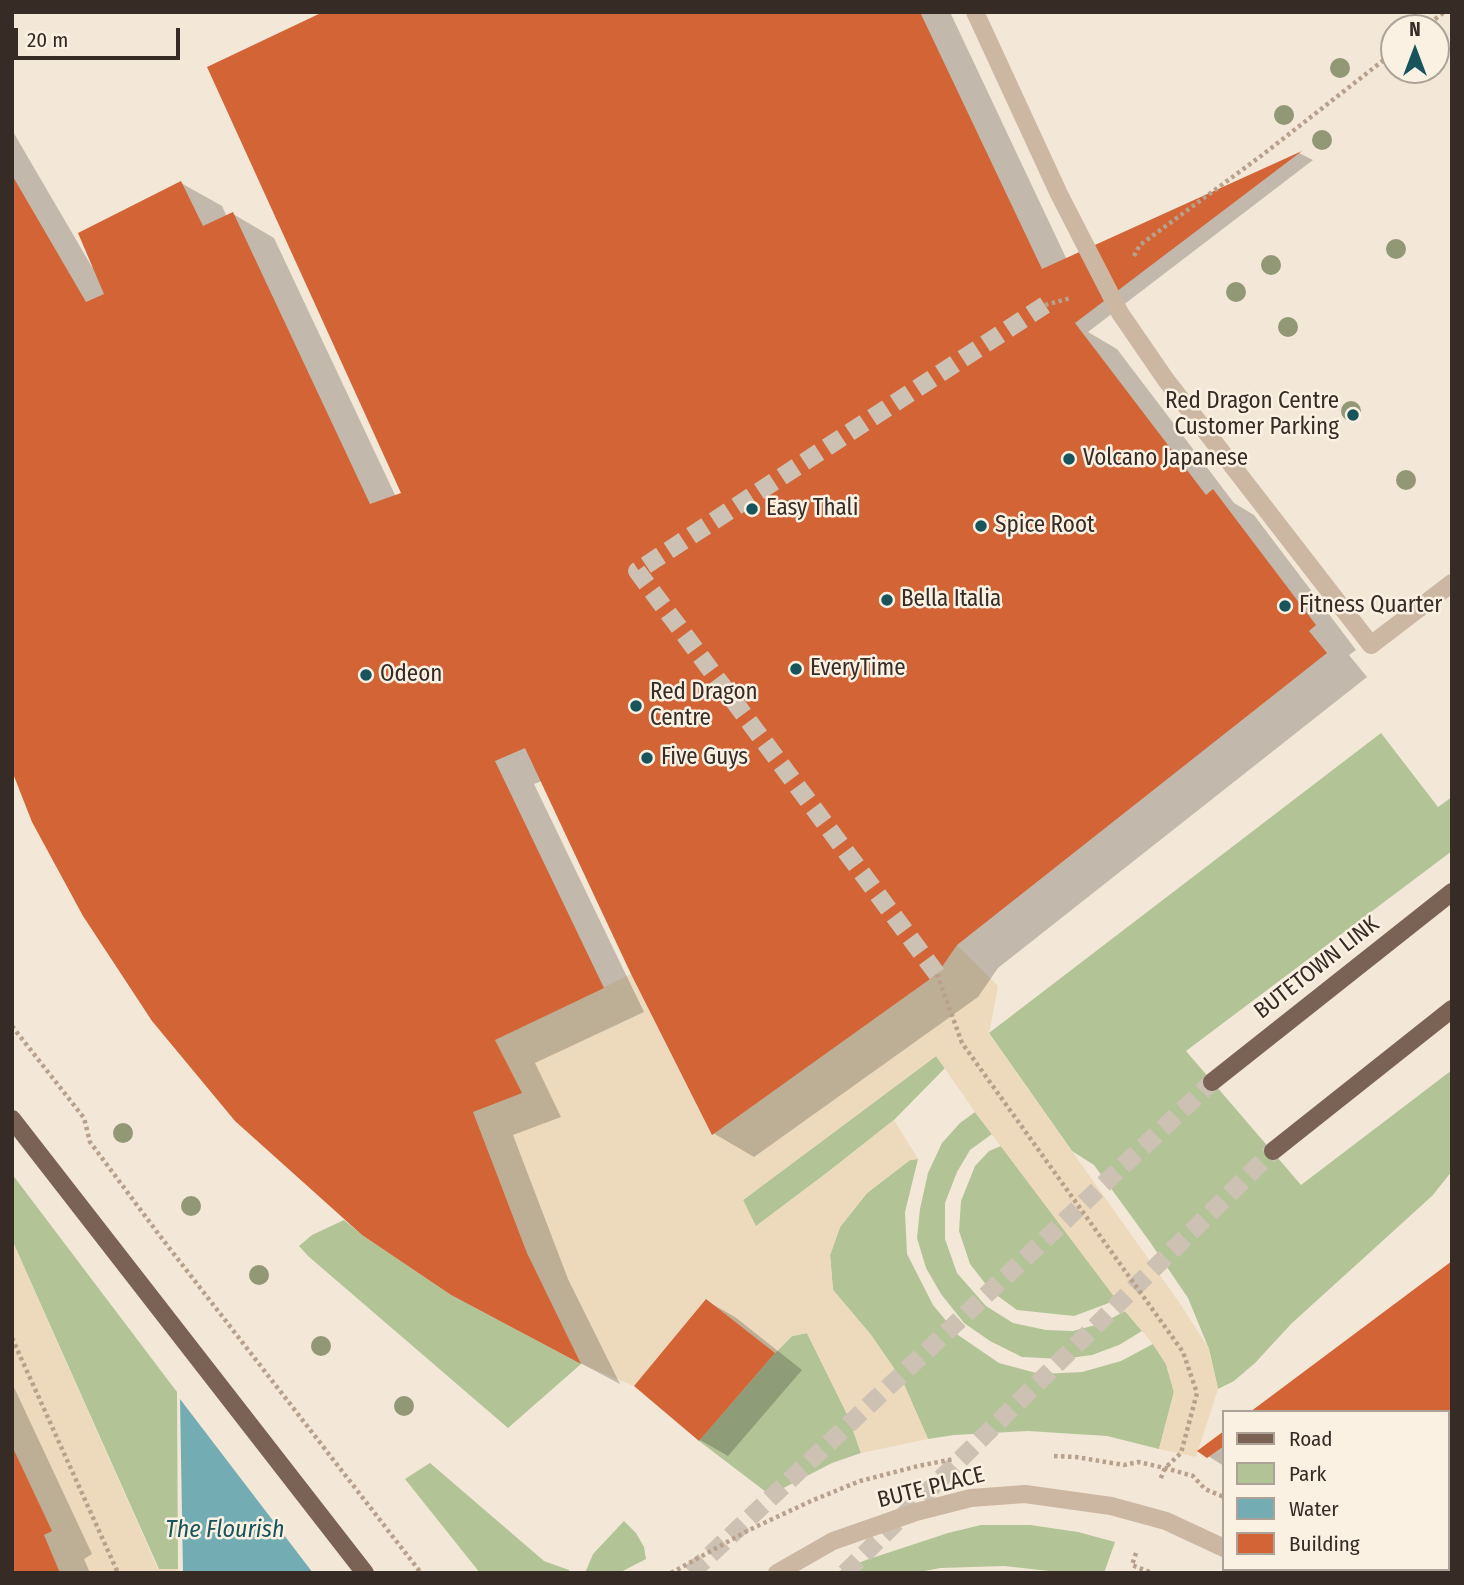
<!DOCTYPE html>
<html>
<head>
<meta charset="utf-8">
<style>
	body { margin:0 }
	#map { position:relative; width:1464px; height:1585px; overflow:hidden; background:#f3e7d7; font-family:"Fira Sans Condensed",sans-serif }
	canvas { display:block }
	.frame { position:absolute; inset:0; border:14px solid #362b25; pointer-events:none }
	.legend { position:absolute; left:1222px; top:1410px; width:228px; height:161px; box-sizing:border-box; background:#fbf1e3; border:2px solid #aca297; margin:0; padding:9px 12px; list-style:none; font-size:21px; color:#362b25 }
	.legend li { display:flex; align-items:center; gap:14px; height:35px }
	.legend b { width:35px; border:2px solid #aca297 }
	.north { position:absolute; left:1380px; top:14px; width:70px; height:70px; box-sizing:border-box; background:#fbf1e3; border:2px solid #aca297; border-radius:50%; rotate:0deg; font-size:19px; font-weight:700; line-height:28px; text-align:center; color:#362b25 }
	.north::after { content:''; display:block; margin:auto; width:24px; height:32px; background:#17545c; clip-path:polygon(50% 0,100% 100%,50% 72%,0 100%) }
	.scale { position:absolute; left:14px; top:28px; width:166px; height:32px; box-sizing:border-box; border:4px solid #362b25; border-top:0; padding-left:9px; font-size:21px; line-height:24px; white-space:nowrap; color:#362b25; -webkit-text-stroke:5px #fbf1e3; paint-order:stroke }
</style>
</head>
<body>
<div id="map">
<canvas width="1464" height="1585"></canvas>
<div class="frame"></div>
<ul class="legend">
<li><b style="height:9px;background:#7a6354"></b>Road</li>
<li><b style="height:19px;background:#b2c496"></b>Park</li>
<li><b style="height:19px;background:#73adb3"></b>Water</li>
<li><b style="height:19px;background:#d26436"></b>Building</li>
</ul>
<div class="north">N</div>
<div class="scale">20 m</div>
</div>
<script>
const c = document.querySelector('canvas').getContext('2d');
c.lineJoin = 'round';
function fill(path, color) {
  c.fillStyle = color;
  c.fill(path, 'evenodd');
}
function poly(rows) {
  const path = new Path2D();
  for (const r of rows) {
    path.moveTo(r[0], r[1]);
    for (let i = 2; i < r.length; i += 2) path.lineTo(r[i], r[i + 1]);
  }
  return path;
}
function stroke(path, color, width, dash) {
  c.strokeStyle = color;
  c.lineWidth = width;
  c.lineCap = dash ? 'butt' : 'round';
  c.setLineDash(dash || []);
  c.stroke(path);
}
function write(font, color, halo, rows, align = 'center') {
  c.font = font + ' "Fira Sans Condensed",sans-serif';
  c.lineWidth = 5;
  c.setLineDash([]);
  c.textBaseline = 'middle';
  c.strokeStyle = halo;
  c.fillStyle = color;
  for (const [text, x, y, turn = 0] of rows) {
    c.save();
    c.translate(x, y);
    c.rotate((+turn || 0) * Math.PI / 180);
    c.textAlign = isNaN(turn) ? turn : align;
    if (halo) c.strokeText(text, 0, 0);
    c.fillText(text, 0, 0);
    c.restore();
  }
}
fill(poly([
	[1381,733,1438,807,1452,797,1452,851,1186,1051,1301,1185,1452,1070,1452,1171,1432,1196,1291,1324,1255,1363,1234,1381,1218,1389,1209,1349,1188,1298,1150,1242,1094,1165,1072,1151,989,1033],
	[936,1056,945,1068,894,1120,828,1172,755,1227,743,1200],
	[975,1112,992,1134,970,1150,957,1172,945,1203,945,1239,957,1273,986,1306,1013,1323,1046,1330,1073,1331,1103,1323,1125,1311,1142,1331,1119,1345,1092,1355,1062,1359,1022,1357,990,1341,964,1323,941,1294,926,1268,917,1238,920,1209,928,1173,942,1143,960,1123],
	[1001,1146,1117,1300,1074,1316,1017,1310,991,1291,970,1264,959,1231,961,1201,975,1166,989,1151],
	[918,1159,905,1212,907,1254,933,1305,958,1335,999,1363,1040,1374,1082,1372,1121,1361,1153,1344,1166,1364,1174,1392,1159,1449,1107,1436,1028,1431,954,1435,928,1439,902,1380,871,1335,833,1290,830,1255,840,1227,867,1193,910,1160],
	[12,1174,177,1392,178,1569,159,1569,12,1240],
	[344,1220,362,1235,451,1295,581,1364,508,1428,308,1256,299,1246,312,1235],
	[807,1333,848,1416,861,1453,832,1463,770,1495,699,1441,775,1353,792,1336],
	[430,1463,544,1561,569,1570,569,1573,480,1573,405,1479],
	[624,1521,636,1533,644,1547,646,1559,619,1573,585,1573,593,1554],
	[981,1525,1030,1525,1078,1532,1115,1542,1104,1573,1067,1573,1004,1566,941,1568,913,1573,834,1573,866,1560,948,1533]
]), '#b2c496');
fill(poly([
	[957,945,998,986,989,1034,1181,1305,1209,1349,1218,1389,1196,1457,1159,1449,1174,1392,1166,1364,1153,1344,1125,1311,975,1112,936,1056,743,1200,756,1226,828,1172,894,1120,918,1159,910,1160,867,1193,840,1227,830,1255,833,1290,871,1335,902,1380,928,1439,861,1453,848,1416,807,1333,792,1336,775,1353,706,1299,634,1386,581,1364,527,1253,473,1112,521,1093,495,1040,631,974],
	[12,1240,158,1569,178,1569,178,1573,60,1573,44,1535,51,1530,12,1446]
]), '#eddabc');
fill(poly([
	[180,1399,313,1573,183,1573]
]), '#73adb3');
fill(poly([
	[327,12,950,12,1067,260,1299,153,1313,160,1088,332,1117,349,1234,503,1254,515,1356,650,1349,655,1367,677,998,968,978,997,754,1157,713,1133,542,781,534,784,644,1012,535,1063,561,1117,513,1135,568,1279,620,1384,495,1318,12,766,12,130,92,267,181,183,222,206,227,217,233,214,274,238,396,497,404,494],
	[1452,1263,1452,1573,1387,1572,1383,1569,1448,1569],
	[707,1301,735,1317,802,1370,728,1456,700,1440],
	[12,1383,92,1554,84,1559,90,1573,12,1573],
	[1224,1434,1224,1466,1200,1451]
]), '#0003');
fill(poly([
	[323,12,920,12,1042,269,1302,151,1075,323,1206,495,1213,489,1316,625,1309,631,1327,653,957,945,937,974,712,1135,631,974,525,748,495,761,604,988,495,1040,522,1093,473,1112,527,1253,581,1364,451,1295,362,1235,235,1121,152,1021,83,916,32,822,12,771,12,175,86,302,104,294,78,233,181,181,203,226,233,212,370,504,401,493,207,67],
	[1452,1261,1452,1573,1419,1573,1416,1569,1448,1569,1448,1412,1250,1412],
	[706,1299,775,1353,699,1441,634,1386],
	[1224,1431,1224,1446,1207,1458,1197,1451],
	[12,1446,52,1531,44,1535,60,1573,12,1573]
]), '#d26436');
stroke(poly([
	[937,974,637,571,1045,305]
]), '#cdc1b3', 18, [18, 9]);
stroke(poly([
	[691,1573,1212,1082],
	[845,1573,1273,1151]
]), '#cdc1b3', 18, [18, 9]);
stroke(poly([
	[1424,28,1444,12],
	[1134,256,1140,245,1261,156,1394,52],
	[1045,305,1071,298],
	[937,974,962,1043,1183,1352,1197,1393,1181,1453,1165,1468,1160,1480],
	[12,1026,84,1118,90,1142,160,1236,421,1573],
	[12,1338,118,1573],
	[1054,1456,1076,1457,1124,1465,1138,1462,1165,1468,1193,1476,1205,1489,1224,1497],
	[1136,1553,1132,1565,1152,1573],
	[1331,1569,1336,1573],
	[671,1573,749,1530,811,1501,860,1481,918,1466,954,1459]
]), '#b8a18c', 4.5, [3.5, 3.5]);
stroke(poly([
	[975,12,1059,194,1120,313,1166,380,1371,645,1452,583]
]), '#ccb7a2', 18);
stroke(poly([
	[1265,1569,1270,1573],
	[777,1573,833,1541,916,1512,971,1498,1025,1494,1111,1506,1166,1521,1224,1548]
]), '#ccb7a2', 18);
stroke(poly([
	[1212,1082,1452,892],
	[12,1119,365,1573],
	[1273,1151,1452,1009]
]), '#7a6354', 18);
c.fillStyle = '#929876';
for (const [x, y] of [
	[1340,68],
	[1284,115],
	[1322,140],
	[1396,249],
	[1271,265],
	[1236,292],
	[1288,327],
	[1351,411],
	[1406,480],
	[123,1133],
	[191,1206],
	[259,1275],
	[321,1346],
	[404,1406]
]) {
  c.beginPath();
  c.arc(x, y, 10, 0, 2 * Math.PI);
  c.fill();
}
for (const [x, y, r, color] of [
	[1353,415,7,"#17545c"],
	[1069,459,7,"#17545c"],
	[752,509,7,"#17545c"],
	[981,526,7,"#17545c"],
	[887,600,7,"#17545c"],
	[1285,606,7,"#17545c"],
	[796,669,7,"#17545c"],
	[366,675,7,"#17545c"],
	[636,706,7,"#17545c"],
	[647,758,7,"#17545c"]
]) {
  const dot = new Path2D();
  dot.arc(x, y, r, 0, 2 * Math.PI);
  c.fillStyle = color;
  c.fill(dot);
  stroke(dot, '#fbf1e3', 2.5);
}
write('23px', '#362b25', '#fbf1e3', [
	["Red Dragon Centre",1339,402,"right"],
	["Customer Parking",1339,428,"right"],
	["Volcano Japanese",1083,459],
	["Easy Thali",766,509],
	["Spice Root",995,526],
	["Bella Italia",901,600],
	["Fitness Quarter",1299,606],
	["EveryTime",810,669],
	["Odeon",380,675],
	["Red Dragon",650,693],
	["Centre",650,719],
	["Five Guys",661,758]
], 'left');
write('23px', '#362b25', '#fbf1e3', [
	["BUTETOWN LINK",1317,968,-38],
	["BUTE PLACE",931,1488,-14]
]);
write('italic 24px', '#17545c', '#fbf1e3', [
	["The Flourish",225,1530]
]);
</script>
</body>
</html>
